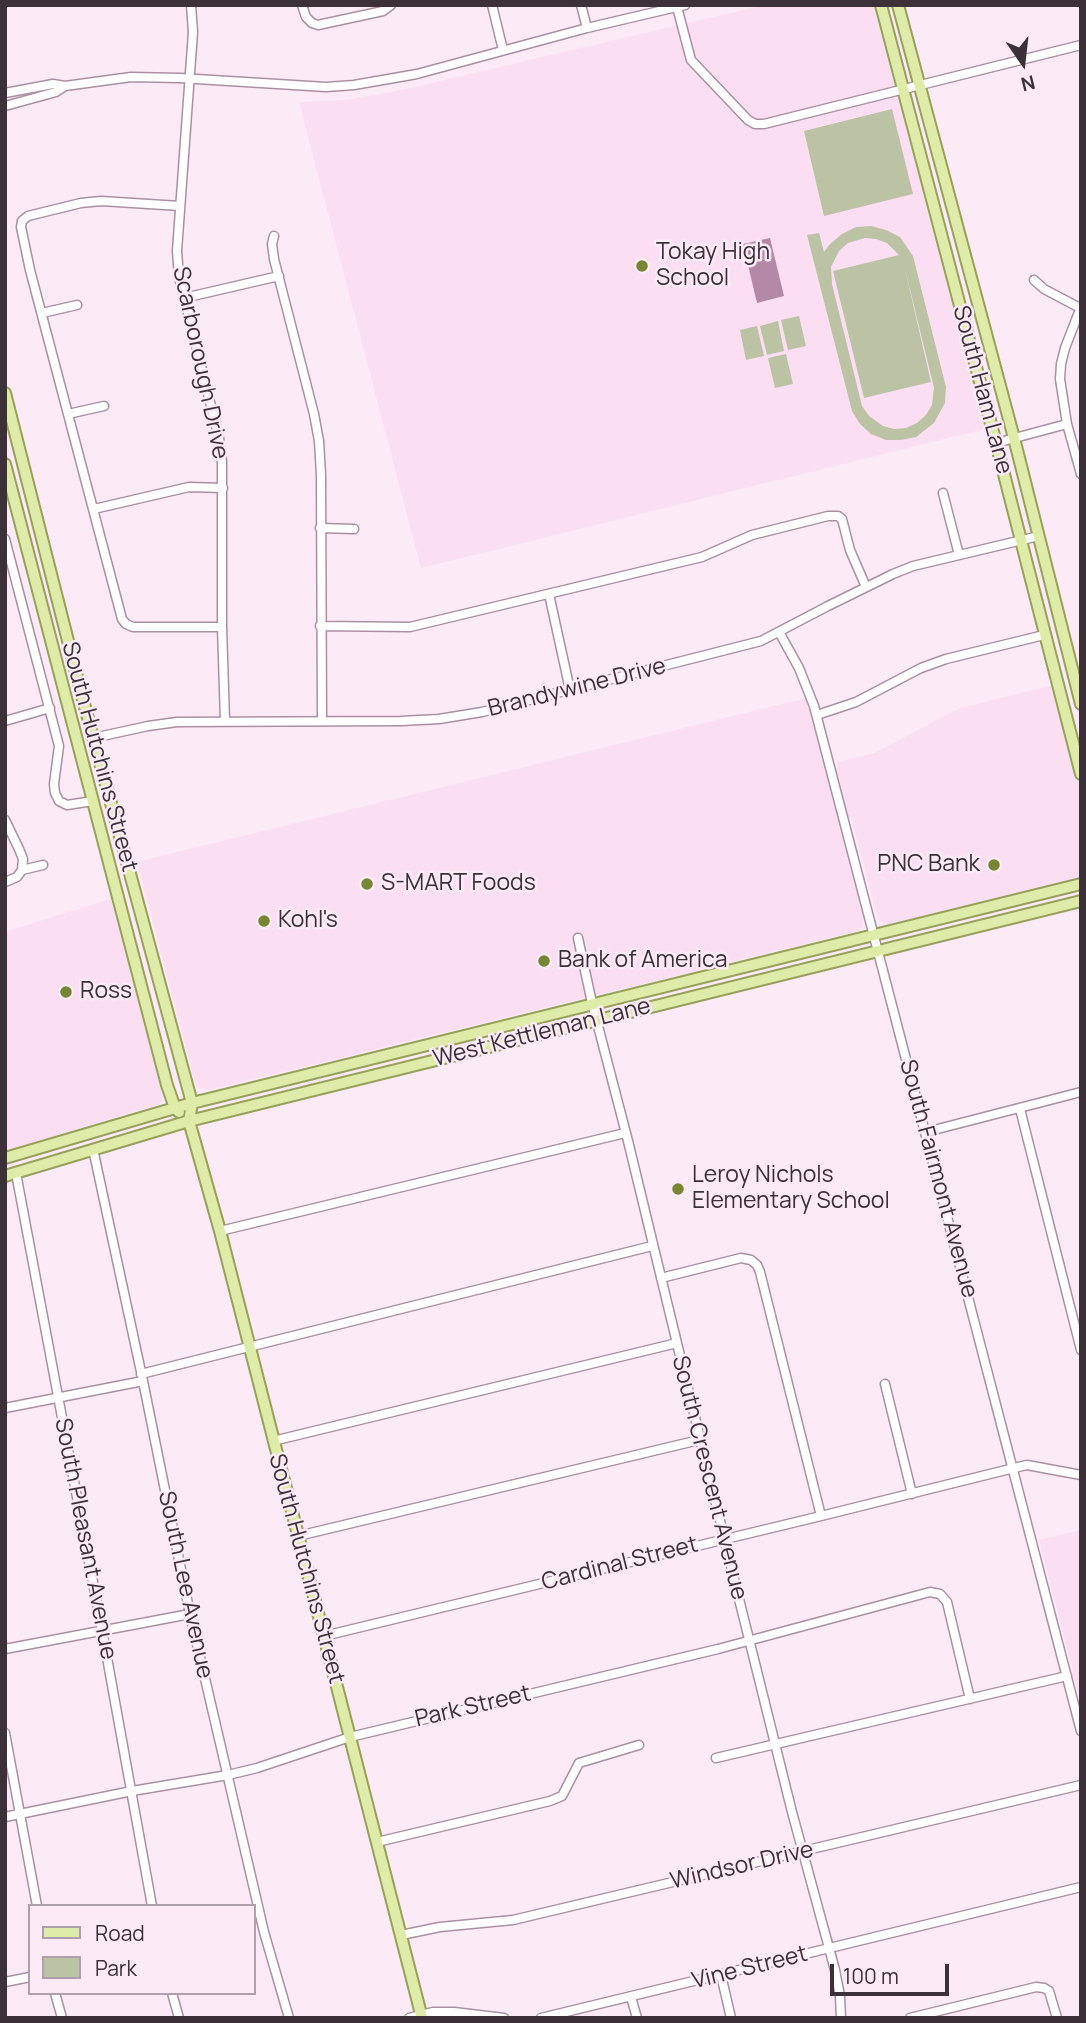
<!DOCTYPE html>
<html>
<head>
<meta charset="utf-8">
<style>
	body { margin:0 }
	#map { position:relative; width:1086px; height:2023px; overflow:hidden; background:#fceaf7; font-family:Manrope,sans-serif }
	canvas { display:block }
	.frame { position:absolute; inset:0; border:7px solid #3c3039; pointer-events:none }
	.legend { position:absolute; left:28px; top:1904px; width:228px; height:91px; box-sizing:border-box; background:#fceaf7; border:2px solid #afa0ab; margin:0; padding:9px 12px; list-style:none; font-size:21px; color:#3c3039 }
	.legend li { display:flex; align-items:center; gap:14px; height:35px }
	.legend b { width:35px; border:2px solid #afa0ab }
	.north { position:absolute; left:988px; top:28px; width:70px; height:70px; -webkit-text-stroke:5px #fceaf7; paint-order:stroke; rotate:166deg; font-size:19px; font-weight:700; line-height:28px; text-align:center; color:#3c3039 }
	.north::after { content:''; display:block; margin:auto; width:24px; height:32px; background:#3c3039; clip-path:polygon(50% 0,100% 100%,50% 72%,0 100%) }
	.scale { position:absolute; left:830px; top:1964px; width:119px; height:32px; box-sizing:border-box; border:4px solid #3c3039; border-top:0; padding-left:9px; font-size:21px; line-height:24px; white-space:nowrap; color:#3c3039; -webkit-text-stroke:5px #fceaf7; paint-order:stroke }
</style>
</head>
<body>
<div id="map">
<canvas width="1086" height="2023"></canvas>
<div class="frame"></div>
<ul class="legend">
<li><b style="height:9px;background:#dfeba9"></b>Road</li>
<li><b style="height:19px;background:#bbc3a4"></b>Park</li>
</ul>
<div class="north">N</div>
<div class="scale">100 m</div>
</div>
<script>
const c = document.querySelector('canvas').getContext('2d');
c.lineJoin = 'round';
function fill(path, color) {
  c.fillStyle = color;
  c.fill(path, 'evenodd');
}
function poly(rows) {
  const path = new Path2D();
  for (const r of rows) {
    path.moveTo(r[0], r[1]);
    for (let i = 2; i < r.length; i += 2) path.lineTo(r[i], r[i + 1]);
  }
  return path;
}
function stroke(path, color, width, dash) {
  c.strokeStyle = color;
  c.lineWidth = width;
  c.lineCap = dash ? 'butt' : 'round';
  c.setLineDash(dash || []);
  c.stroke(path);
}
function write(font, color, halo, rows, align = 'center') {
  c.font = font + ' Manrope,sans-serif';
  c.lineWidth = 5;
  c.setLineDash([]);
  c.textBaseline = 'middle';
  c.strokeStyle = halo;
  c.fillStyle = color;
  for (const [text, x, y, turn = 0] of rows) {
    c.save();
    c.translate(x, y);
    c.rotate((+turn || 0) * Math.PI / 180);
    c.textAlign = isNaN(turn) ? turn : align;
    if (halo) c.strokeText(text, 0, 0);
    c.fillText(text, 0, 0);
    c.restore();
  }
}
fill(poly([
	[764,5,874,5,985,429,421,568,299,102,346,100,406,89],
	[1054,685,1081,785,1081,877,889,924,880,921,877,914,851,817,843,818,831,771,838,768,837,762,874,753,960,708],
	[806,698,863,916,863,926,858,931,208,1090,198,1087,195,1082,137,862],
	[113,898,164,1090,163,1100,159,1104,5,1151,5,932],
	[1081,1530,1081,1703,1039,1540]
]), '#fbdef2');
fill(poly([
	[892,109,913,194,824,216,804,131],
	[871,226,886,230,900,237,913,256,946,387,945,403,934,423,916,437,901,440,886,440,871,434,860,424,852,411,807,235,819,233,824,252,830,244,842,234,856,227],
	[865,238,876,239,887,243,899,255,833,271,864,398,931,382,903,261,934,388,932,405,926,415,917,423,906,428,894,429,883,426,869,416,862,406,832,284,831,267,839,251,848,243],
	[799,316,806,346,788,350,781,320],
	[778,321,784,351,767,355,760,326],
	[757,326,764,356,746,360,740,330],
	[786,354,793,384,775,388,768,358]
]), '#bbc3a4');
fill(poly([
	[770,238,784,296,757,303,743,244]
]), '#b489a8');
const minor = poly([
	[191,5,193,32,177,251,179,277,219,438,222,462,222,627,225,721],
	[302,5,306,17,312,23,318,25,383,11,391,5],
	[492,5,503,50],
	[581,5,587,28],
	[677,7,691,60,748,120,755,124,764,124,1081,45],
	[5,93,53,84,65,86,131,77,180,78,326,87,354,85,417,74,587,28,685,5],
	[5,106,56,92,65,86],
	[180,206,101,201,81,203,28,216,22,221,21,227,30,270,122,619,126,624,133,627,222,627],
	[274,236,272,244,274,259,314,414,319,441,321,475,322,721],
	[1034,280,1044,289,1080,308],
	[184,298,279,276],
	[1081,307,1065,348,1061,364,1060,379,1067,424,1081,474],
	[42,313,77,305],
	[68,414,104,406],
	[996,443,1067,424],
	[943,493,959,555],
	[94,509,189,487,223,488],
	[320,528,354,529],
	[5,539,59,746,54,784,55,793,59,801,67,805,93,801],
	[549,594,570,690],
	[320,626,410,627,702,557,752,535,828,516,838,516,842,519,850,550,866,587],
	[779,632,799,668,814,706,1081,1731],
	[817,715,856,702,921,668,946,659,1044,635],
	[5,721,50,708],
	[93,738,148,726,177,722,401,721,439,719,482,712,761,641,828,606,893,574,913,566,1039,536],
	[5,820,19,849,23,859,22,870],
	[5,882,17,877,22,870,43,865],
	[578,938,592,1003,628,1141,739,1599,792,1812,835,1970,840,1996,841,2018],
	[1020,1109,1081,1350],
	[926,1132,1081,1092],
	[93,1149,143,1381,190,1614,264,1932,289,2018],
	[16,1173,102,1630,152,1906],
	[220,1231,625,1133],
	[661,1278,741,1258,751,1260,757,1265,760,1272,821,1516],
	[141,1374,652,1246],
	[885,1384,912,1494],
	[5,1408,143,1381],
	[273,1441,677,1343],
	[298,1536,699,1440],
	[324,1636,821,1516,1014,1468,1027,1465,1081,1475],
	[5,1649,190,1614],
	[5,1733,37,1906],
	[716,1758,1067,1676],
	[5,1817,132,1791,228,1775,257,1768,350,1737,718,1649,930,1592,940,1594,947,1602,970,1699],
	[377,1842,550,1801,562,1796,579,1763,639,1745],
	[401,1935,440,1927,513,1920,1081,1785],
	[721,1975,731,2018],
	[5,1982,30,1977],
	[55,1993,62,2018],
	[172,1993,179,2018],
	[631,1997,637,2018],
	[409,2018,433,2012,454,2012,504,2018],
	[541,2018,1081,1887],
	[910,2018,1036,1987,1044,1988,1049,1991,1057,2018]
]);
const major = poly([
	[881,5,996,443,1081,774],
	[898,5,1014,438,1081,704],
	[5,393,82,696,192,1103,189,1121,220,1231,422,2018],
	[5,464,167,1085,175,1108,179,1112],
	[5,1158,192,1103,1081,884],
	[5,1176,189,1121,1081,901]
]);
stroke(minor, '#ab90a3', 11);
stroke(major, '#98a15c', 14);
stroke(minor, '#fff', 8);
stroke(major, '#dfeba9', 10);
for (const [x, y, r, color] of [
	[642,266,7,"#778534"],
	[994,865,7,"#778534"],
	[367,884,7,"#778534"],
	[264,921,7,"#778534"],
	[544,961,7,"#778534"],
	[66,992,7,"#778534"],
	[678,1189,7,"#778534"]
]) {
  const dot = new Path2D();
  dot.arc(x, y, r, 0, 2 * Math.PI);
  c.fillStyle = color;
  c.fill(dot);
  stroke(dot, '#fceaf7', 2.5);
}
write('23px', '#3c3039', '#fceaf7', [
	["Tokay High",656,253],
	["School",656,279],
	["PNC Bank",980,865,"right"],
	["S-MART Foods",381,884],
	["Kohl's",278,921],
	["Bank of America",558,961],
	["Ross",80,992],
	["Leroy Nichols",692,1176],
	["Elementary School",692,1202]
], 'left');
write('23px', '#3c3039', '#fceaf7', [
	["Scarborough Drive",200,363,78],
	["South Ham Lane",982,390,75],
	["Brandywine Drive",577,688,-14],
	["South Hutchins Street",99,757,75],
	["West Kettleman Lane",542,1033,-14],
	["South Fairmont Avenue",938,1179,75],
	["South Crescent Avenue",709,1478,76],
	["South Pleasant Avenue",85,1539,79],
	["Cardinal Street",620,1564,-14],
	["South Hutchins Street",306,1569,75],
	["South Lee Avenue",185,1585,78],
	["Park Street",473,1707,-13],
	["Windsor Drive",742,1866,-13],
	["Vine Street",750,1968,-14]
]);
</script>
</body>
</html>
